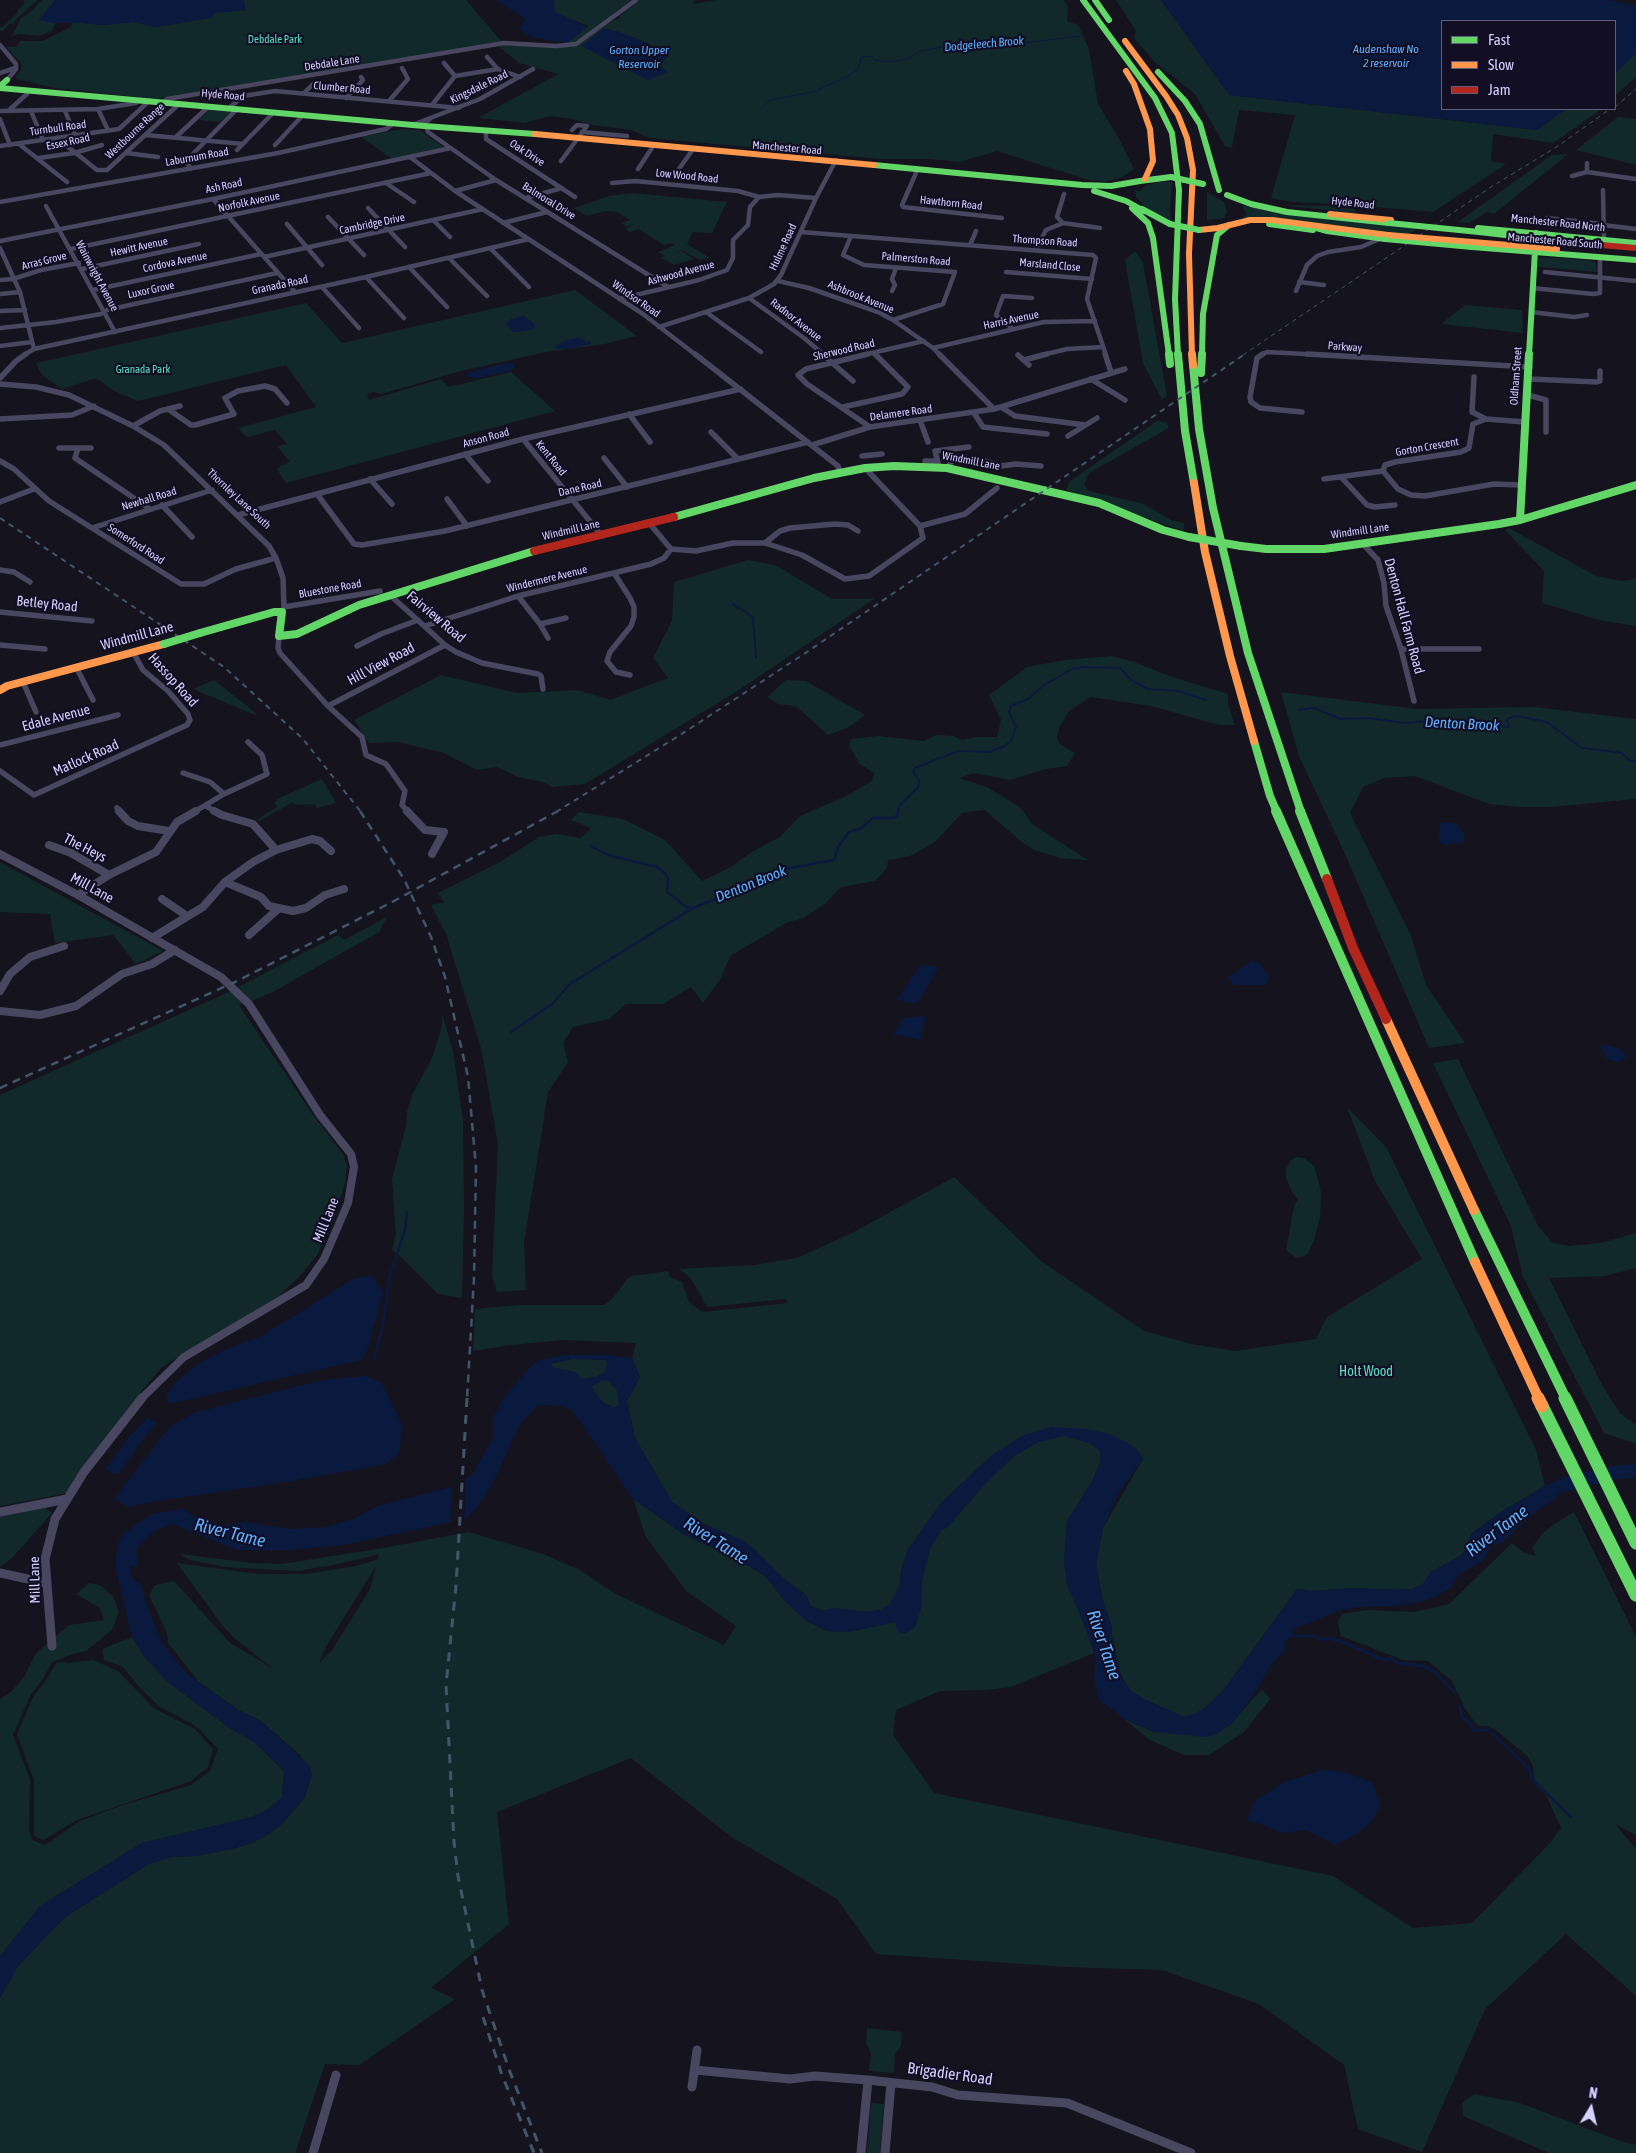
<!DOCTYPE html>
<html>
<head>
<meta charset="utf-8">
<style>
	body { margin:0 }
	#map { position:relative; width:1636px; height:2153px; overflow:hidden; background:#15131e; font-family:"Asap Condensed",sans-serif }
	canvas { display:block }
	.legend { position:absolute; left:1441px; top:20px; width:175px; height:90px; box-sizing:border-box; background:#120e23; border:1px solid #605c7b; margin:0; padding:6px 9px; list-style:none; font-size:15px; color:#d6d0ff }
	.legend li { display:flex; align-items:center; gap:10px; height:25px }
	.legend b { width:25px; border:1px solid #605c7b }
	.north { position:absolute; left:1566px; top:2083px; width:50px; height:50px; -webkit-text-stroke:4px #120e23; paint-order:stroke; rotate:9deg; font-size:14px; font-weight:700; line-height:20px; text-align:center; color:#d6d0ff }
	.north::after { content:''; display:block; margin:auto; width:18px; height:22px; background:#d6d0ff; clip-path:polygon(50% 0,100% 100%,50% 72%,0 100%) }
</style>
</head>
<body>
<div id="map">
<canvas width="1636" height="2153"></canvas>
<ul class="legend">
<li><b style="height:6px;background:#63d668"></b>Fast</li>
<li><b style="height:6px;background:#ff974d"></b>Slow</li>
<li><b style="height:6px;background:#b3261e"></b>Jam</li>
</ul>
<div class="north">N</div>
</div>
<script>
const c = document.querySelector('canvas').getContext('2d');
c.lineJoin = 'round';
function fill(path, color) {
  c.fillStyle = color;
  c.fill(path, 'evenodd');
}
function poly(rows) {
  const path = new Path2D();
  for (const r of rows) {
    path.moveTo(r[0], r[1]);
    for (let i = 2; i < r.length; i += 2) path.lineTo(r[i], r[i + 1]);
  }
  return path;
}
function stroke(path, color, width, dash) {
  c.strokeStyle = color;
  c.lineWidth = width;
  c.lineCap = dash ? 'butt' : 'round';
  c.setLineDash(dash || []);
  c.stroke(path);
}
function write(font, color, halo, rows, align = 'center') {
  c.font = font + ' "Asap Condensed",sans-serif';
  c.lineWidth = 4.5;
  c.setLineDash([]);
  c.textBaseline = 'middle';
  c.strokeStyle = halo;
  c.fillStyle = color;
  for (const [text, x, y, turn = 0] of rows) {
    c.save();
    c.translate(x, y);
    c.rotate((+turn || 0) * Math.PI / 180);
    c.textAlign = isNaN(turn) ? turn : align;
    if (halo) c.strokeText(text, 0, 0);
    c.fillText(text, 0, 0);
    c.restore();
  }
}
fill(poly([
	[24,0,38,0,17,18,13,24,9,24,3,31,0,31,0,28,4,26,18,12,17,11,25,3],
	[42,0,55,0,41,18,43,20,56,22,52,31,39,36,20,34,12,36,21,18,28,14],
	[244,0,466,0,502,42,156,99,54,88,17,79,16,76,21,70,22,64,6,47,16,47,20,41,42,41,71,27,73,22,103,25,133,22,156,27,210,18,215,13,245,10],
	[554,0,631,0,596,27,602,28,609,22,621,18,619,16,639,0,694,0,693,4,716,0,1064,0,1068,7,1067,21,1078,25,1089,49,1098,104,1118,137,1134,169,1121,178,1106,181,1092,181,997,151,959,162,929,159,881,159,649,138,631,130,592,125,572,119,550,116,525,123,478,118,558,74,519,63,498,46,502,44,550,47,574,44,567,43,588,26,554,12],
	[616,31,645,42,669,56,658,65,582,46],
	[1116,0,1161,0,1229,95,1537,130,1566,109,1602,109,1553,143,1493,134,1491,161,1506,164,1433,212,1374,207,1362,208,1339,204,1292,202,1271,198,1295,115,1239,110,1232,148,1225,146,1195,94,1155,62,1134,38,1136,31],
	[1636,53,1636,77,1615,96,1615,74],
	[209,110,211,110,231,112,220,122,199,120],
	[1618,117,1636,119,1636,165,1576,150],
	[403,129,419,130,444,147,392,159,361,137],
	[1568,154,1494,214,1487,212,1469,223,1458,222,1552,155],
	[1159,182,1172,182,1170,213,1171,219,1173,220,1171,221,1146,208,1136,197,1135,190,1140,191,1146,185],
	[1207,192,1224,202,1227,212,1224,218,1207,220],
	[633,193,727,202,712,233,693,232,687,244,710,258,699,260,682,250,676,252,682,251,694,259,674,265,661,258,665,256,658,252,675,245,671,243,664,245,638,229,630,232,625,229,638,223,627,227,621,223,630,220,617,212,606,211,587,216,574,208,609,196],
	[1242,205,1281,213,1419,227,1408,235,1243,220,1246,214],
	[1280,205,1333,206,1353,209,1357,211,1355,213],
	[1135,251,1143,263,1167,396,1162,400,1143,363,1125,260],
	[1543,257,1588,260,1596,263,1597,272,1538,267,1538,259],
	[575,290,637,336,605,344,546,352,461,371,381,394,373,392,367,394,369,400,441,379,449,387,511,372,555,411,286,483,277,470,280,466,290,462,277,446,287,444,275,430,247,437,238,428,316,407,286,365,138,401,114,391,96,378,62,389,42,375,36,363,306,303,342,343],
	[1465,305,1522,310,1523,333,1441,324],
	[1157,421,1166,422,1169,428,1089,473,1084,485,1089,491,1144,504,1171,520,1184,523,1184,531,1066,490,1070,481],
	[1509,528,1596,576,1622,581,1636,579,1636,626,1599,620,1542,603,1544,571,1505,530],
	[748,560,775,565,832,599,874,599,739,690,585,784,552,787,543,782,518,777,497,767,477,770,444,753,397,742,369,743,354,720,441,675,517,693,578,690,610,700,668,678,653,658,672,621,674,582],
	[1111,656,1132,661,1172,677,1228,694,1228,705,1235,725,1219,725,1151,706,1090,697,1069,711,1059,727,1057,738,1060,744,1075,753,1067,766,1046,769,1010,780,974,773,959,778,987,787,1021,808,1032,824,1088,860,1060,858,1034,850,1019,840,985,810,962,813,935,842,910,856,888,860,887,868,875,881,841,887,825,904,803,918,786,923,730,956,721,978,703,1003,691,987,663,1004,626,1004,609,1019,573,1027,563,1043,568,1062,548,1092,524,1243,526,1290,497,1292,492,1276,498,1144,481,1048,446,934,431,905,444,902,438,893,500,862,539,837,557,834,581,838,591,828,571,820,579,812,623,819,665,840,702,881,729,868,752,852,780,837,800,816,844,797,872,781,874,773,860,764,849,746,851,739,878,736,924,741,937,735,953,736,962,740,977,737,997,737,1001,720,989,695,1027,667,1065,660],
	[214,680,257,714,255,715,193,689],
	[786,680,806,681,865,715,849,727,828,735,796,706,778,704,767,697],
	[1281,692,1417,709,1534,707,1636,719,1636,799,1551,807,1519,807,1489,804,1415,776,1384,778,1363,787,1350,813,1411,936,1426,985,1465,1043,1429,1048,1345,854,1299,756],
	[322,779,336,803,317,808,314,804,296,805,293,802,259,821,257,820,278,806,274,803,279,798],
	[0,862,163,951,136,964,113,935,55,943,50,914,0,912],
	[387,917,379,932,271,993,251,1001,238,987,338,935,344,940],
	[231,991,243,1003,239,1005,313,1115,343,1154,347,1166,345,1183,333,1222,317,1255,299,1277,279,1296,162,1367,136,1398,67,1493,0,1506,0,1095],
	[442,1014,453,1051,463,1120,464,1209,462,1298,438,1294,399,1255,392,1250,396,1235,392,1179,406,1126,407,1112,412,1095,433,1056,442,1026],
	[1458,1059,1538,1226,1553,1243,1569,1246,1601,1243,1636,1233,1636,1268,1605,1276,1549,1278,1602,1385,1620,1413,1636,1425,1636,1444,1604,1433,1523,1277,1511,1226,1433,1063],
	[1347,1107,1386,1147,1536,1450,1545,1486,1504,1510,1472,1533,1465,1551,1460,1556,1431,1572,1423,1584,1412,1589,1398,1590,1354,1588,1312,1591,1297,1589,1225,1688,1206,1707,1195,1714,1184,1717,1146,1700,1131,1691,1122,1678,1112,1637,1112,1628,1102,1597,1096,1565,1103,1528,1143,1459,1051,1427,992,1455,941,1503,907,1551,901,1571,900,1585,890,1604,880,1610,868,1612,834,1608,822,1611,811,1606,806,1595,783,1578,746,1542,704,1524,672,1502,635,1438,627,1401,640,1377,632,1358,636,1343,564,1340,511,1345,473,1351,475,1309,519,1305,604,1305,613,1298,628,1278,633,1276,668,1271,670,1277,682,1282,689,1302,702,1312,788,1303,786,1299,707,1307,690,1277,679,1269,754,1265,797,1258,852,1233,954,1177,1041,1261,1144,1331,1192,1344,1235,1351,1316,1339,1327,1317,1422,1259,1375,1181],
	[1297,1157,1304,1158,1314,1166,1321,1192,1320,1217,1314,1240,1308,1253,1303,1257,1296,1258,1286,1250,1294,1206,1298,1199,1293,1194,1286,1178,1286,1169,1291,1160],
	[572,1359,606,1360,607,1364,605,1372,596,1377,582,1379,575,1372,555,1368,550,1364],
	[601,1381,609,1381,617,1390,619,1404,614,1408,604,1403,594,1392,592,1386],
	[1064,1436,1090,1443,1100,1450,1100,1463,1093,1480,1067,1521,1064,1563,1094,1653,1011,1687,986,1690,940,1691,896,1710,893,1735,934,1793,1333,1876,1413,1928,1472,1923,1550,1843,1561,1828,1546,1795,1535,1784,1533,1766,1528,1757,1496,1730,1487,1726,1478,1726,1465,1709,1452,1681,1428,1661,1403,1660,1341,1636,1338,1622,1342,1614,1367,1610,1414,1612,1449,1604,1512,1543,1523,1552,1536,1556,1532,1548,1541,1535,1553,1525,1574,1512,1636,1637,1636,1835,1615,1824,1636,1849,1636,1996,1566,1934,1485,2009,1422,2152,1358,2129,1344,2065,1259,2004,1162,1970,1068,1967,876,1954,837,1899,730,1836,631,1758,497,1812,509,1924,431,1988,455,1999,359,2065,325,2064,295,2153,0,2153,0,1998,18,1966,65,1917,149,1864,171,1857,196,1856,232,1849,252,1843,270,1833,283,1823,305,1797,312,1775,300,1755,261,1721,238,1710,198,1681,168,1643,167,1633,149,1595,155,1585,174,1581,230,1643,274,1669,234,1638,222,1625,177,1563,258,1574,307,1574,360,1565,378,1559,379,1554,334,1565,298,1571,225,1567,190,1560,180,1554,252,1563,282,1564,383,1548,469,1532,543,1554,580,1570,614,1593,724,1645,736,1626,686,1591,646,1537,633,1499,685,1535,740,1561,765,1576,784,1600,805,1620,826,1631,848,1632,895,1622,915,1627,921,1608,922,1580,930,1549,941,1530,948,1527,982,1487,1014,1456,1038,1442],
	[376,1566,370,1589,332,1650,319,1663,327,1645],
	[44,1507,52,1513,12,1558,0,1567,0,1516],
	[89,1583,100,1585,113,1596,119,1612,112,1630,86,1651,73,1654,52,1662,44,1677,30,1696,13,1735,30,1779,29,1830,32,1840,45,1845,80,1821,123,1805,191,1785,210,1771,218,1749,200,1730,191,1723,160,1707,141,1689,123,1667,104,1660,102,1649,132,1637,145,1658,168,1682,231,1729,254,1742,284,1771,282,1797,270,1808,252,1817,142,1843,40,1906,0,1956,0,1699,11,1692,24,1677,36,1653,69,1625,104,1620,100,1608,76,1594],
	[93,1660,118,1671,155,1709,195,1729,213,1749,208,1767,191,1781,77,1820,43,1840,34,1836,34,1780,17,1734,33,1697,47,1679,57,1662,68,1663],
	[1262,1689,1270,1699,1244,1732,1209,1755,1184,1755,1150,1740,1124,1719,1154,1732,1230,1725],
	[867,2028,902,2032,901,2046,895,2054,894,2073,869,2071,871,2054,866,2043],
	[1474,2094,1520,2103,1623,2142,1636,2145,1636,2153,1549,2153,1463,2116,1462,2103],
	[871,2103,884,2104,880,2153,867,2153]
]), '#12292b');
fill(poly([
	[55,0,244,0,246,10,215,13,210,18,156,27,133,22,103,25,83,23,52,23,39,20,38,19,41,18],
	[496,0,554,0,555,12,587,27,567,43,531,37,519,29,525,19],
	[1161,0,1608,0,1636,6,1636,53,1615,74,1615,21,1442,21,1442,109,1566,109,1537,130,1229,95],
	[604,28,616,31,645,42,669,55,659,65,668,72,648,80,581,46],
	[524,316,535,324,534,329,517,332,513,332,506,324,511,319],
	[576,338,584,339,585,342,591,341,591,344,568,349,558,349,555,346,566,340],
	[507,363,514,364,515,366,511,371,477,378,465,376,467,373],
	[1443,822,1455,823,1459,827,1464,834,1464,843,1445,845,1439,842,1440,824],
	[1252,961,1260,963,1269,976,1266,985,1235,985,1227,978],
	[921,965,939,967,917,1004,896,1000],
	[926,1016,920,1040,893,1034,903,1018],
	[1606,1045,1620,1049,1626,1056,1625,1059,1617,1062,1607,1059,1599,1046],
	[372,1276,383,1293,368,1349,361,1360,169,1404,166,1395,177,1381,201,1362,222,1351,263,1335,355,1278],
	[564,1355,609,1355,632,1358,640,1377,627,1401,635,1438,672,1502,704,1524,746,1542,783,1578,806,1595,811,1606,822,1611,834,1608,868,1612,880,1610,890,1604,900,1585,901,1571,907,1551,941,1503,992,1455,1021,1436,1051,1427,1087,1429,1110,1434,1128,1443,1138,1451,1143,1459,1119,1492,1103,1528,1096,1565,1102,1597,1112,1628,1112,1637,1122,1678,1131,1691,1146,1700,1184,1717,1195,1714,1206,1707,1225,1688,1297,1589,1312,1591,1354,1588,1398,1590,1412,1589,1423,1584,1431,1572,1460,1556,1465,1551,1472,1533,1504,1510,1545,1486,1562,1478,1610,1466,1636,1464,1636,1478,1617,1479,1560,1493,1556,1499,1537,1510,1503,1542,1491,1546,1484,1560,1458,1575,1451,1588,1434,1597,1417,1603,1391,1606,1356,1607,1338,1611,1296,1628,1286,1641,1284,1652,1273,1662,1249,1702,1230,1725,1215,1735,1204,1737,1154,1732,1124,1719,1099,1700,1094,1678,1096,1657,1084,1625,1067,1585,1064,1563,1067,1521,1093,1480,1100,1463,1100,1451,1090,1443,1064,1436,1038,1442,1014,1456,982,1487,948,1527,941,1530,930,1549,922,1580,921,1608,915,1627,905,1634,898,1631,895,1622,848,1632,827,1631,805,1620,784,1600,765,1576,740,1561,685,1535,633,1499,572,1410,555,1405,538,1405,520,1424,494,1481,476,1509,465,1519,343,1545,291,1550,238,1550,172,1524,155,1531,140,1544,136,1551,138,1565,135,1568,130,1564,131,1574,134,1580,140,1583,150,1614,163,1644,181,1667,191,1677,238,1710,261,1721,310,1766,312,1775,305,1797,283,1823,270,1833,252,1843,232,1849,196,1856,171,1857,149,1864,65,1917,18,1966,0,1998,0,1956,40,1906,142,1843,252,1817,270,1808,282,1797,284,1771,278,1764,254,1742,231,1729,168,1682,145,1658,132,1637,115,1565,118,1543,124,1533,151,1514,183,1509,199,1520,218,1526,244,1522,290,1529,327,1527,355,1518,377,1506,451,1487,472,1475,493,1437,493,1417,506,1394,536,1361],
	[572,1359,606,1360,607,1364,605,1372,596,1377,582,1379,575,1372,555,1368,550,1364],
	[601,1381,609,1381,617,1390,619,1403,614,1408,604,1403,594,1392,592,1386],
	[366,1376,382,1383,403,1427,399,1453,386,1464,286,1482,157,1501,128,1507,114,1499,170,1426,193,1413,322,1380],
	[147,1418,157,1423,143,1439,118,1475,105,1470,128,1438],
	[1322,1770,1344,1772,1372,1782,1380,1804,1374,1819,1355,1835,1335,1845,1306,1830,1281,1833,1261,1824,1247,1821,1255,1800,1287,1781]
]), '#0a1a3e');
fill(poly([
	[466,1476,464,1521,450,1525,452,1483]
]), '#15131e');
stroke(poly([
	[761,108,771,100,816,91,850,75,859,68,861,57,872,56,874,60,890,62,907,59,921,51,942,47,971,44,986,45,991,43,1023,43,1081,36]
]), '#0a1a3e', 1);
stroke(poly([
	[733,604,753,617,756,658],
	[1298,710,1314,708,1340,719,1368,718,1404,723,1429,721,1465,727,1482,723,1507,727,1509,726,1507,719,1516,716,1547,722,1582,748,1622,753,1629,760,1636,762],
	[898,812,900,805,918,787,919,781,913,771,915,768,958,751,990,752,1003,747,1011,741,1016,727,1009,712,1011,706,1028,699,1044,685,1072,669,1082,667,1120,668,1132,681,1148,689,1178,691,1206,700]
]), '#0a1a3e', 2);
stroke(poly([
	[591,846,608,855,657,867,665,873,668,879,667,892,686,907,692,908],
	[511,1032,552,1004,570,984,693,908,751,885,779,870,834,860,838,847,849,832,862,828,873,818,892,818,897,816,898,811],
	[374,1360,383,1324,390,1275,405,1230,407,1212]
]), '#0a1a3e', 2.5);
stroke(poly([
	[1287,1636,1314,1636,1323,1640,1327,1638,1340,1641,1384,1660,1391,1658,1396,1663,1423,1666,1436,1673,1454,1692],
	[1460,1705,1462,1717,1470,1723,1474,1730,1489,1730,1524,1764,1530,1771,1532,1779,1571,1817]
]), '#0a1a3e', 3);
stroke(poly([
	[0,45,16,64,16,69,7,80],
	[487,57,498,69,520,77],
	[0,73,15,68],
	[455,76,498,69],
	[304,93,313,84],
	[346,98,363,80,361,77],
	[389,101,408,79,402,68],
	[163,102,167,99,504,43,556,46,576,44,636,0],
	[432,105,455,76,444,63],
	[98,109,108,130],
	[228,109,243,96,275,91,459,108],
	[0,111,98,109,136,103,140,100],
	[8,111,28,93],
	[31,111,43,140],
	[65,111,75,135],
	[431,118,425,123,428,132,496,180,668,287],
	[0,119,10,145],
	[412,125,480,99,533,69],
	[582,132,627,136],
	[486,133,486,139,575,197],
	[146,135,243,144],
	[176,137,208,107],
	[57,138,97,170,107,170,179,104],
	[19,144,67,182],
	[275,145,303,115],
	[0,146,119,129,149,101],
	[237,150,273,113],
	[126,153,158,157],
	[410,157,455,191,643,314,696,355],
	[39,158,74,153,102,145],
	[561,161,587,126,577,125,572,130],
	[191,169,186,161,237,109],
	[638,169,652,148],
	[679,169,691,152],
	[1587,172,1636,179],
	[916,173,902,205,903,207,1002,218],
	[1572,176,1587,172,1587,163],
	[386,183,414,202],
	[612,183,635,181,738,191,759,197],
	[1603,190,1604,241],
	[455,191,496,180],
	[1064,194,1057,217,1063,223,1100,228],
	[526,198,562,188],
	[213,199,295,292],
	[0,202,278,153,386,129,394,123],
	[46,206,115,332],
	[368,208,405,247],
	[328,217,364,255],
	[1547,218,1603,224],
	[433,220,450,237],
	[503,223,547,212],
	[287,224,322,265],
	[1603,225,1636,229],
	[801,232,1093,255,1096,258,1087,299,1106,355],
	[851,236,843,255,864,265,955,272,943,304,893,320],
	[0,241,213,199,451,148],
	[970,245,976,231],
	[0,248,20,292,34,349],
	[490,248,529,287],
	[71,249,431,173],
	[1035,250,1046,230,1063,223],
	[264,257,483,209],
	[449,258,487,296],
	[409,267,447,307],
	[82,269,199,244],
	[1006,272,1092,279],
	[1545,272,1636,281],
	[366,277,404,318],
	[0,280,13,279,41,270,79,263],
	[778,281,809,288,878,312,893,320,933,348,940,355],
	[1299,282,1324,285],
	[322,287,359,328],
	[1532,288,1593,294,1600,293,1600,257],
	[93,290,261,254],
	[892,291,895,285,892,279,896,268],
	[1296,291,1307,265,1317,256,1328,252,1361,247,1382,238],
	[0,294,20,292],
	[749,298,804,338,824,355],
	[619,299,699,280,727,270,733,258,733,240,748,225,750,207,759,197,778,195,816,198],
	[0,311,25,310],
	[706,312,761,352],
	[1531,312,1574,317,1587,315],
	[659,327,749,298,774,284,781,275,816,198,836,160],
	[0,328,56,322,101,314,107,310,277,273],
	[1013,329,996,315,1003,296,1032,298],
	[0,346,32,342],
	[933,348,1044,322,1095,321],
	[874,353,876,355],
	[24,355,34,349,366,277,529,239],
	[863,355,924,341],
	[1042,355,1067,349,1103,347],
	[1260,355,1267,352,1323,355]
]), '#49475f', 4.5);
stroke(poly([
	[695,354,838,466,840,472],
	[822,354,853,381],
	[868,354,806,369,798,375,807,384,870,427],
	[939,354,994,409],
	[1105,354,1111,372],
	[1263,354,1257,358,1250,397,1251,402,1260,408,1302,412],
	[1307,354,1530,367],
	[1018,355,1029,365],
	[1024,360,1047,354],
	[1474,377,1472,412,1486,419,1525,422],
	[0,378,16,361,26,354],
	[1091,379,1125,400],
	[1529,379,1597,382,1600,381,1600,371],
	[0,384,36,387,69,395,133,426,164,445,269,546,276,558,283,578,284,607,282,612],
	[1528,395,1546,400,1546,432],
	[843,407,902,394,908,387,875,354],
	[1001,407,1015,416,1085,425],
	[168,409,191,425,195,425,234,414,225,398,238,391,265,386,275,389,287,403],
	[974,413,983,427,1047,434],
	[629,414,650,442],
	[0,419,72,415,94,406],
	[1486,419,1473,424,1469,448,1461,452,1395,462,1385,465,1383,471,1398,489,1411,495,1425,496,1494,484,1521,485],
	[920,420,928,442],
	[133,426,160,411,180,406],
	[711,432,738,459],
	[1068,436,1097,418],
	[523,439,602,536],
	[812,445,870,427,994,409,1125,369],
	[59,448,91,448],
	[78,448,75,458,150,509],
	[465,454,488,481],
	[862,456,882,454],
	[604,458,627,487],
	[0,461,14,469,49,501,181,584,204,584,236,569,276,558],
	[925,461,933,461,935,467],
	[939,467,935,451,969,447],
	[947,468,953,460,978,459,1001,466,1016,464,1041,466],
	[1341,477,1367,505,1375,507,1395,505],
	[370,479,392,504],
	[1324,479,1383,471],
	[317,494,354,544,362,545,445,531,808,442],
	[447,499,467,526],
	[0,502,34,489],
	[162,505,192,537],
	[238,515,523,439,741,389],
	[650,524,671,549,696,551,733,543,765,543,802,555,845,579,869,576,923,538,920,526,865,468],
	[920,526,965,514,997,488],
	[92,528,212,490],
	[765,543,780,531,790,528,835,524,848,525,858,531],
	[1362,543,1378,560,1384,583,1386,606,1401,649,1414,701],
	[0,570,14,572,30,582],
	[614,573,630,598,634,607,634,617,631,626,610,652,607,661,616,672,630,675],
	[390,595,445,645,456,652,482,663,538,674,541,676,543,689],
	[518,596,540,624,548,638],
	[284,607,380,591],
	[0,612,92,621],
	[540,624,566,618],
	[425,626,518,596,651,564,664,558,671,549],
	[279,636,278,648,280,653,328,706,362,737,366,755,386,764,405,791,402,805,408,812],
	[0,645,45,649],
	[357,646,381,634,418,620],
	[1401,649,1479,649],
	[76,667,93,700],
	[23,682,36,712],
	[328,706,445,645],
	[0,745,118,715],
	[0,771,34,795,187,725,190,720,188,714,168,691,143,670,133,652],
	[183,773,210,782,224,794],
	[206,806,216,812],
	[117,808,120,812],
	[194,812,224,794,267,774,262,755,248,742]
]), '#49475f', 5.5);
stroke(poly([
	[119,811,128,821,138,826,169,831],
	[214,811,222,815,253,824,276,850],
	[407,811,425,830,444,832,432,854],
	[49,845,71,853,109,875],
	[0,854,78,895,221,977,249,1004,320,1115,351,1154,354,1167,348,1203,324,1259,306,1285,184,1357,141,1399],
	[225,882,261,897,269,906,293,911,306,908,325,895,344,889],
	[78,895,109,875,156,852,177,822,196,811],
	[162,899,187,916],
	[249,935,278,909],
	[152,938,203,907,225,882,253,862,276,850,312,839,320,841,331,851],
	[0,991,10,974,30,957,64,946],
	[0,1011,40,1015,76,1006,122,974,152,964,175,950]
]), '#49475f', 8);
stroke(poly([
	[0,1512,67,1499],
	[0,1573,46,1583],
	[52,1646,45,1559,55,1519,84,1472,142,1398],
	[695,2070,790,2079,815,2076,868,2080,932,2087,958,2095,1067,2103,1191,2153],
	[692,2087,697,2050],
	[313,2153,336,2075],
	[861,2153,868,2080],
	[885,2153,891,2083]
]), '#49475f', 9);
stroke(poly([
	[1083,0,1155,98,1172,133,1179,190,1175,299,1178,355],
	[1095,0,1109,20],
	[1158,72,1185,101,1200,124,1219,190],
	[0,86,7,80],
	[0,88,424,126,535,134],
	[874,165,1082,185,1111,186,1140,181],
	[1140,181,1171,177],
	[1094,191,1126,201,1144,211],
	[1227,195,1251,204,1287,212,1389,223],
	[1132,208,1148,223,1153,238,1169,355],
	[1142,209,1170,224],
	[1269,224,1313,230],
	[1306,225,1327,231,1385,239],
	[1478,228,1636,243],
	[1479,232,1514,236],
	[1472,247,1636,260],
	[1202,355,1203,314,1217,235,1229,225],
	[1529,355,1536,233]
]), '#63d668', 6);
stroke(poly([
	[1169,354,1170,364],
	[1178,354,1185,431,1194,483],
	[1193,365,1199,429,1213,508,1248,653,1301,812],
	[1201,373,1202,354],
	[674,517,814,478,865,468,894,466,947,468,1099,503,1163,530,1189,537],
	[1520,520,1529,354],
	[1241,546,1266,549,1324,549,1499,524,1520,520,1636,485],
	[200,633,274,612,282,612,279,636,297,634,359,605,534,551],
	[1254,741,1270,796,1277,812]
]), '#63d668', 8);
stroke(poly([
	[1276,811,1475,1262],
	[1300,811,1327,879],
	[1474,1210,1566,1399]
]), '#63d668', 10);
stroke(poly([
	[1565,1398,1636,1543],
	[1542,1406,1636,1595]
]), '#63d668', 13);
stroke(poly([
	[1125,41,1166,96,1178,115,1187,138,1193,170,1189,254,1192,355],
	[1126,71,1134,84,1150,129,1153,161,1145,179],
	[535,134,874,165],
	[1330,214,1391,220],
	[1199,230,1218,228,1250,220,1272,220,1388,235]
]), '#ff974d', 6);
stroke(poly([
	[1192,354,1193,365],
	[1194,483,1205,552,1230,656,1254,741],
	[0,690,7,686,164,644]
]), '#ff974d', 8);
stroke(poly([
	[1386,1019,1474,1210],
	[1475,1262,1539,1399]
]), '#ff974d', 10);
stroke(poly([
	[1538,1398,1542,1406]
]), '#ff974d', 13);
stroke(poly([
	[1555,241,1636,248]
]), '#b3261e', 6);
stroke(poly([
	[534,551,674,517]
]), '#b3261e', 8);
stroke(poly([
	[1327,879,1353,948,1386,1019]
]), '#b3261e', 10);
stroke(poly([
	[1615,107,1636,89],
	[1243,355,1491,187,1558,146,1610,109]
]), '#425669', 1, [4.5, 4]);
stroke(poly([
	[0,518,224,667,303,739,361,812],
	[556,812,677,737,807,652,1245,354]
]), '#425669', 2, [5.5, 5]);
stroke(poly([
	[360,811,404,879,431,937,445,977,468,1077,476,1167,474,1278,467,1399],
	[0,1088,235,982,394,901,558,811]
]), '#425669', 2.5, [8, 6]);
stroke(poly([
	[467,1398,456,1586,446,1685,454,1842,458,1876,482,1990,510,2072,542,2153],
	[483,2017,502,2075,534,2153]
]), '#425669', 3, [9, 8]);
stroke(poly([
	[1171,177,1203,184],
	[1389,223,1479,232],
	[1170,224,1199,230],
	[1514,236,1539,239],
	[1385,239,1472,247]
]), '#63d668', 6);
stroke(poly([
	[1189,537,1241,546],
	[164,644,200,633]
]), '#63d668', 8);
stroke(poly([
	[1388,235,1557,249]
]), '#ff974d', 6);
write('11px', '#5ae0c3', '#120e23', [
	["Debdale Park",275,40],
	["Granada Park",143,370]
]);
write('11px', '#d6d0ff', '#120e23', [
	["Debdale Lane",332,63,-9],
	["Kingsdale Road",479,87,-26],
	["Clumber Road",342,88,5],
	["Hyde Road",223,95,5],
	["Turnbull Road",58,128,-8],
	["Westbourne Range",135,131,-43],
	["Essex Road",68,142,-12],
	["Manchester Road",787,148,5],
	["Oak Drive",527,153,33],
	["Laburnum Road",197,157,-10],
	["Low Wood Road",687,176,6],
	["Ash Road",224,186,-12],
	["Balmoral Drive",549,201,32],
	["Norfolk Avenue",249,202,-12],
	["Hawthorn Road",951,203,6],
	["Hyde Road",1353,203,6],
	["Manchester Road North",1558,223,6],
	["Cambridge Drive",372,224,-12],
	["Thompson Road",1045,241,4],
	["Manchester Road South",1555,241,5],
	["Hewitt Avenue",139,247,-12],
	["Hulme Road",783,247,-65],
	["Palmerston Road",916,259,5],
	["Arras Grove",44,261,-14],
	["Cordova Avenue",175,262,-12],
	["Marsland Close",1050,265,5],
	["Ashwood Avenue",681,273,-15],
	["Wainwright Avenue",97,276,62],
	["Granada Road",280,285,-12],
	["Luxor Grove",151,290,-12],
	["Ashbrook Avenue",861,297,22],
	["Windsor Road",636,299,35],
	["Radnor Avenue",796,320,38],
	["Harris Avenue",1011,320,-12],
	["Parkway",1345,347,5],
	["Sherwood Road",844,350,-13],
	["Oldham Street",1516,376,-86],
	["Delamere Road",901,413,-8],
	["Anson Road",486,438,-15],
	["Gorton Crescent",1427,447,-10],
	["Kent Road",551,458,51],
	["Windmill Lane",971,461,11],
	["Dane Road",580,488,-13],
	["Newhall Road",149,499,-17],
	["Thornley Lane South",239,499,43],
	["Windmill Lane",571,530,-13],
	["Windmill Lane",1360,531,-8],
	["Somerford Road",136,544,33],
	["Windermere Avenue",547,579,-14],
	["Bluestone Road",330,589,-10]
]);
write('italic 12px', '#5eafff', '#120e23', [
	["Dodgeleech Brook",984,44,-5],
	["Audenshaw No",1386,49],
	["2 reservoir",1386,63],
	["Gorton Upper",639,50],
	["Reservoir",639,64]
]);
write('14px', '#d6d0ff', '#120e23', [
	["Betley Road",47,604,6],
	["Denton Hall Farm Road",1404,616,75],
	["Fairview Road",436,617,40],
	["Windmill Lane",137,636,-15],
	["Hill View Road",381,664,-28],
	["Hassop Road",173,680,48],
	["Edale Avenue",56,718,-15],
	["Matlock Road",86,758,-24],
	["The Heys",85,848,27],
	["Mill Lane",92,888,29],
	["Mill Lane",326,1220,-68],
	["Mill Lane",35,1580,-91]
]);
write('14px', '#5ae0c3', '#120e23', [
	["Holt Wood",1366,1372]
]);
write('italic 15px', '#5eafff', '#120e23', [
	["Denton Brook",1462,724,3],
	["Denton Brook",751,884,-22]
]);
write('16px', '#d6d0ff', '#120e23', [
	["Brigadier Road",950,2074,8]
]);
write('italic 18px', '#5eafff', '#120e23', [
	["River Tame",1497,1531,-37],
	["River Tame",230,1533,14],
	["River Tame",716,1541,32],
	["River Tame",1104,1645,71]
]);
</script>
</body>
</html>
